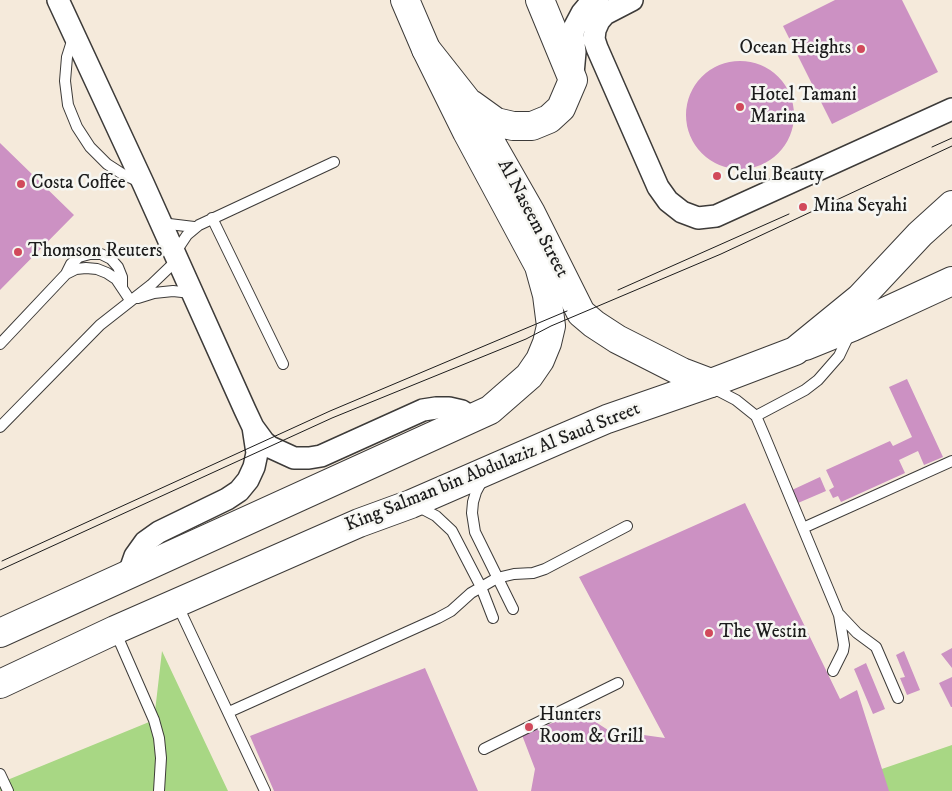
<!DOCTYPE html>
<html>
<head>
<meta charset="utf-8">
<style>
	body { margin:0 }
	canvas { display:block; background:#f5eadb }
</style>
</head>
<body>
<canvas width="952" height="791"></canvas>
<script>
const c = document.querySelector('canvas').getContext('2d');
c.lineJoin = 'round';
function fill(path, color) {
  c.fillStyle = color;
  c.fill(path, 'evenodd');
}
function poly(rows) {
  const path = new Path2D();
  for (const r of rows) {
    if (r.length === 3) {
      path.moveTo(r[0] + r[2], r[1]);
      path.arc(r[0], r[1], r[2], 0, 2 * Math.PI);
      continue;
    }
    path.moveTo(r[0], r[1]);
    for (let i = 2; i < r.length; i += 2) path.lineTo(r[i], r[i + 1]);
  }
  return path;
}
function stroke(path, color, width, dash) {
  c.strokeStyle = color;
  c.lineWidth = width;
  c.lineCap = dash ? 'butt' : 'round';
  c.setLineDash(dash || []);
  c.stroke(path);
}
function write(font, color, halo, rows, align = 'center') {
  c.font = font + ' "IM FELL DW Pica",serif';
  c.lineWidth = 5;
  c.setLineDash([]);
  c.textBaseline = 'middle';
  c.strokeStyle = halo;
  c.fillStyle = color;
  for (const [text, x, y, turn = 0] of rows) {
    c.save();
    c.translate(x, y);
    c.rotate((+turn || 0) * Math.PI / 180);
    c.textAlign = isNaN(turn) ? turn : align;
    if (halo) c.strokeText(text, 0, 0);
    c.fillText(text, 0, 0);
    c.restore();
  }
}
fill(poly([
	[162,651,228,791,0,791,0,783,154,720],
	[952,745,952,791,815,791,832,786]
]), '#a8d784');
fill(poly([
	[835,0,902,0,938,72,832,124,783,26],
	[740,115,54],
	[0,143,74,215,0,290],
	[907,379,943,457,924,465,918,451,899,460,905,473,841,502,838,496,833,498,829,490,834,487,826,470,890,441,893,446,912,437,889,387],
	[820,477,826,491,798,503,792,490],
	[745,503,840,699,857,690,889,791,531,791,535,769,522,735,580,712,608,730,665,738,579,577],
	[952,648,952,668,941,654],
	[904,651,920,690,907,695,900,678,905,677,896,655],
	[866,663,885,709,873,714,854,669],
	[425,668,478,791,274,791,250,736],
	[952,677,952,707,951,707,939,683]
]), '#cc91c3');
const lane = poly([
	[73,38,67,57,65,81,68,105,77,127,90,147,107,164,124,175,140,182],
	[212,218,283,364],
	[161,223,194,227],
	[175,253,187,235,199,225,334,162],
	[66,274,76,269,86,268,97,269,107,273,116,279,130,300],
	[138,298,154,293,173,291,191,293],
	[0,344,66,274,71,264,79,257,90,254,101,254,111,259,118,267,122,277,122,288],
	[713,388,736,400,756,416,765,437,839,615,844,645,843,651,833,671],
	[756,416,805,390,818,380,839,356,850,333],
	[0,427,100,325,151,285,176,261],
	[483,479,476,492,473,502,472,513,475,532,513,609],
	[417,506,436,516,452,531,481,587,493,618],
	[803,528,952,461],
	[177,604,265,791],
	[840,615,857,633,876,647,898,698],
	[115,631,154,720,159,738,161,758,159,791],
	[229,712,438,618,451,611,471,593,497,578,514,574,533,573,545,569,627,526],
	[484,749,618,683],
	[0,774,8,791]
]);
const street = poly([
	[58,0,143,183,245,410,253,427,264,442,270,447,294,458,309,458,321,456,423,410,436,408,449,408,462,411,473,418],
	[632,0,605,14,599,21,595,30,594,39,597,48,658,187,668,201,682,212,698,218,716,216,952,109],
	[573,74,575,52,573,36,574,28,582,13,587,7,598,0],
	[129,573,135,556,145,542,159,532,227,499,239,491,248,480,254,467,257,453,253,427]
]);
const secondary = poly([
	[405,0,426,49,467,101,531,213,581,313,594,324,617,339,682,372,711,383],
	[471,104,496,122,513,126,532,126,549,119,561,108,573,80,540,0],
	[805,346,852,327,952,281]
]);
const primary = poly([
	[0,633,490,410,529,376,540,360,547,343,551,326,547,295,539,266,467,132,426,49],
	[0,684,115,630,359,523,411,504,558,440,607,419,711,383,795,351,860,298,920,234,952,205]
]);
stroke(lane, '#3d3b39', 12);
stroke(street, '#3d3b39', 24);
stroke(secondary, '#3d3b39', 30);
stroke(primary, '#3d3b39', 30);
stroke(lane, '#fff', 10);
stroke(street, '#fff', 21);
stroke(secondary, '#fff', 28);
stroke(primary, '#fff', 28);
stroke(poly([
	[932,147,952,138],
	[618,290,789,214],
	[2,561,330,411,567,311],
	[0,570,332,418,526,339,551,326,721,254,952,146]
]), '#1c1c1c', 1);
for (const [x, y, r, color] of [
	[861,49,5,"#d1495b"],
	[740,107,5,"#d1495b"],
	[717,176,5,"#d1495b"],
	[21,184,5,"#d1495b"],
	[803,207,5,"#d1495b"],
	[18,252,5,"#d1495b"],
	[709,633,5,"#d1495b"],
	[529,727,5,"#d1495b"]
]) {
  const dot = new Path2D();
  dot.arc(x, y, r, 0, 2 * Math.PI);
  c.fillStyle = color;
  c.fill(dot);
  stroke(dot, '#f6f6f2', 2);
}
write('19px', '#1c1c1c', '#f6f6f2', [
	["Ocean Heights",851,49,"right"],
	["Hotel Tamani",750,96],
	["Marina",750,118],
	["Celui Beauty",727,176],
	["Costa Coffee",31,184],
	["Mina Seyahi",813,207],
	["Thomson Reuters",28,252],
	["The Westin",719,633],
	["Hunters",539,716],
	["Room & Grill",539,738]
], 'left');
write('19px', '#1c1c1c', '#f6f6f2', [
	["Al Naseem Street",532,219,62],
	["King Salman bin Abdulaziz Al Saud Street",493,468,-22]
]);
</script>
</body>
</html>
